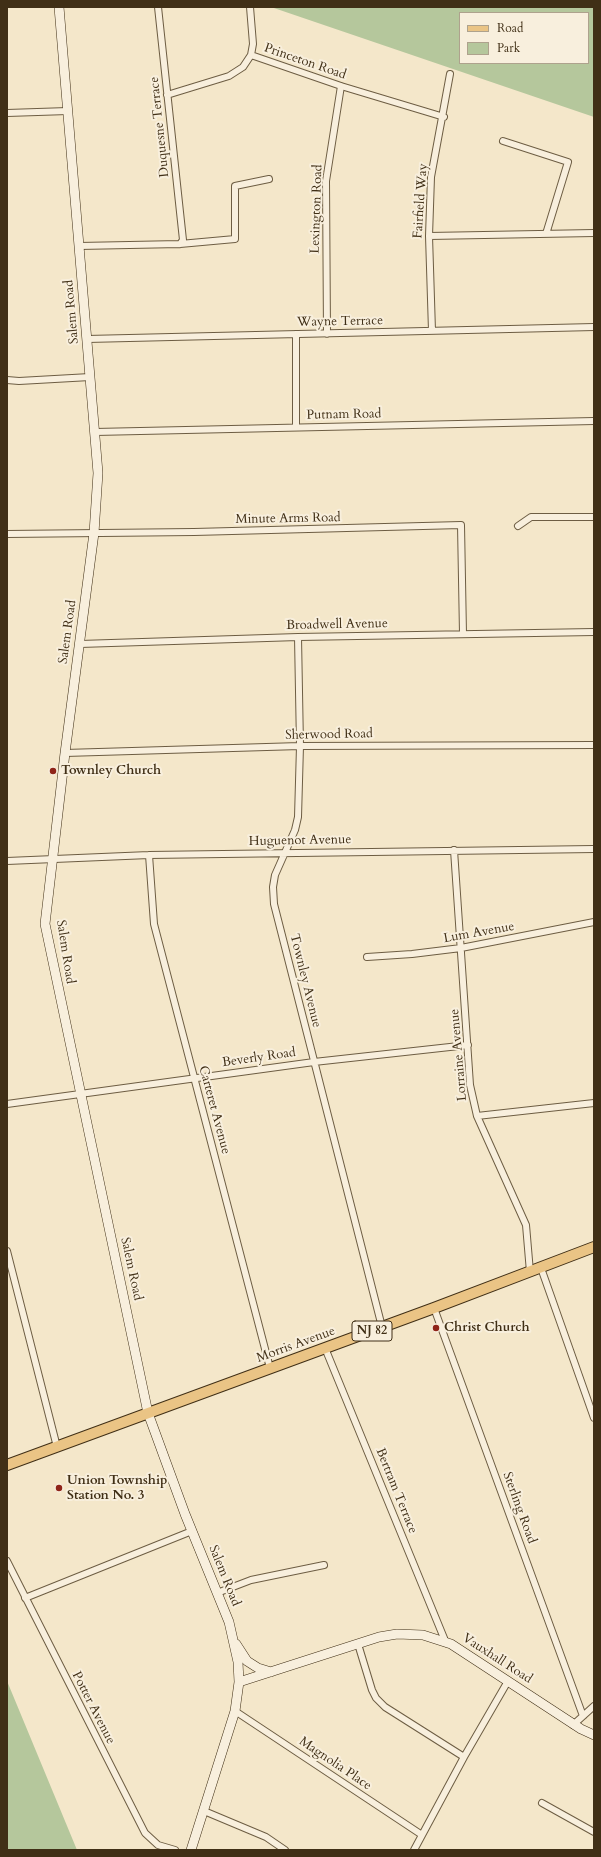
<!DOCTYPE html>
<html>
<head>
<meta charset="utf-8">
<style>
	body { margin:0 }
	#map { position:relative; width:601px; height:1857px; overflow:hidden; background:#f4e7ca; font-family:Cardo,serif }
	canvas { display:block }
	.frame { position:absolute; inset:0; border:8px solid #402f16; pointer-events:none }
	.legend { position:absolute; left:459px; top:12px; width:130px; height:52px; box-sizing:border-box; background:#f8efdd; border:1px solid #aea28d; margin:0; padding:5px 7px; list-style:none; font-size:12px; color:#402f16 }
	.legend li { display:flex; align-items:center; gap:8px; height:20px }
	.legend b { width:20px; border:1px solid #aea28d }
</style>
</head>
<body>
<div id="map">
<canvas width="601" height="1857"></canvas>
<div class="frame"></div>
<ul class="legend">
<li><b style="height:5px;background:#eac485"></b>Road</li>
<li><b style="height:11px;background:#b5c79c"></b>Park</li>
</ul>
</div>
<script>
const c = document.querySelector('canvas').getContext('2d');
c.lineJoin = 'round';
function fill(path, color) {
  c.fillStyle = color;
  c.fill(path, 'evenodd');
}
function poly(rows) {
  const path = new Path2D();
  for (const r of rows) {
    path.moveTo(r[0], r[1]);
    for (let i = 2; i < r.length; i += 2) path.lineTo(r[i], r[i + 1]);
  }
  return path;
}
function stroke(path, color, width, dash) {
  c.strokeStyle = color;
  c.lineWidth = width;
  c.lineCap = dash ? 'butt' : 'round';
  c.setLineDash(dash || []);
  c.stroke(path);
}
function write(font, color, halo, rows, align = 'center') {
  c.font = font + ' Cardo,serif';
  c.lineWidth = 4;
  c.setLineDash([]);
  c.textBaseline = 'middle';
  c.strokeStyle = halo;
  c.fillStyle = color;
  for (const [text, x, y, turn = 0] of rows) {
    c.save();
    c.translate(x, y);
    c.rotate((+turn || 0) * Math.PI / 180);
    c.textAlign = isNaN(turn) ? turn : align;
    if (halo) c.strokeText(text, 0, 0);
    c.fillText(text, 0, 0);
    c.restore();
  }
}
fill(poly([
	[271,7,594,7,594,117],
	[460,13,588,13,588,63,460,63],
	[7,1681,77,1850,7,1850]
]), '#b5c79c');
const street = poly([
	[158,7,183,240,180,244],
	[251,55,341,86,444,117],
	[167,95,229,76,243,67,251,55,253,44,250,7],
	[7,113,68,111],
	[503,141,568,162,546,234],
	[429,236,594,233],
	[79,246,180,244,235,239,235,186,269,179],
	[432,331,429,236,431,177,450,74],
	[296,334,296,427],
	[327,334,326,181,341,86],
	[87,339,594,327],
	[7,380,19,381,90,377],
	[95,432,594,421],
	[518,526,531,517,594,517],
	[7,534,194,532,461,525,463,634],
	[298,637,300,746,298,817,295,830,275,875,273,887,274,904,382,1327],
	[80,644,298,637,594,632],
	[65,753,300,746,594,745],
	[454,850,470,1085,477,1116,526,1225,530,1272],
	[149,855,154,924,270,1368],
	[7,861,149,855,594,849],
	[367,957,412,954,461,948,594,922],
	[7,1104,314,1062,468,1045],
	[477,1116,594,1103],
	[7,1251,57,1447],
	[541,1268,594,1418],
	[434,1308,583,1716],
	[325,1348,446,1643],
	[7,1561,145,1833,158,1845,175,1850],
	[217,1593,251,1580,324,1565],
	[25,1598,192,1531],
	[358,1644,372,1690,376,1698,385,1707,464,1757],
	[235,1711,422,1835],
	[573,1725,594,1706],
	[542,1803,594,1832],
	[204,1811,266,1837,285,1850],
	[414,1850,464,1757,508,1681]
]);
const secondary = poly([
	[59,7,98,473,94,533,65,753,45,924,148,1413,185,1514,229,1622,238,1662,239,1682,235,1711,191,1850],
	[236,1644,247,1661,258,1668,271,1672],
	[239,1682,379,1637,397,1634,423,1635,451,1644,581,1729,594,1735]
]);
const primary = poly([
	[7,1465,434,1308,594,1247]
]);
stroke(street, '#6d5d43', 8);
stroke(secondary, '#402f16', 10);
stroke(primary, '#402f16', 12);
stroke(street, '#f8efdd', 6);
stroke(secondary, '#f8efdd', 9);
stroke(primary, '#eac485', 10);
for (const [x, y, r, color] of [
	[53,771,4,"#8f2418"],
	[436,1328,4,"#8f2418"],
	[59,1488,4,"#8f2418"]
]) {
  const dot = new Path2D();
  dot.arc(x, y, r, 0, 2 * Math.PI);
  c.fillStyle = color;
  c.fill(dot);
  stroke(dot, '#f8efdd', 1.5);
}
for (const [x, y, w] of [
	[372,1331,40]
]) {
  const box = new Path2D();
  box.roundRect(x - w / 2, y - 10, w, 20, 3);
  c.fillStyle = '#f8efdd';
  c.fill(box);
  stroke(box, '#402f16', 1);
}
write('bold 12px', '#402f16', null, [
	["NJ 82",372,1331]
]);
write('13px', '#402f16', '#f8efdd', [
	["Princeton Road",305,62,19],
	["Duquesne Terrace",160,127,-96],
	["Fairfield Way",421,201,-86],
	["Lexington Road",317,209,-88],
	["Salem Road",72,312,-95],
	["Wayne Terrace",340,322,-1],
	["Putnam Road",344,415,-1],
	["Minute Arms Road",288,519,-1],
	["Broadwell Avenue",337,625,-1],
	["Salem Road",68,632,-82],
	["Sherwood Road",329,735,-1],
	["Huguenot Avenue",300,841,-1],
	["Lum Avenue",479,933,-10],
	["Salem Road",65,952,81],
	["Townley Avenue",305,981,76],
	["Lorraine Avenue",459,1055,-95],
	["Beverly Road",259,1058,-8],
	["Carteret Avenue",214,1110,75],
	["Salem Road",131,1269,78],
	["Morris Avenue",296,1345,-20],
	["Bertram Terrace",396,1491,68],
	["Sterling Road",519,1508,70],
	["Salem Road",224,1576,68],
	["Vauxhall Road",497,1659,33],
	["Potter Avenue",93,1708,63],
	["Magnolia Place",335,1764,34]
]);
write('bold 13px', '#402f16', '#f8efdd', [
	["Townley Church",61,771],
	["Christ Church",444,1328],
	["Union Township",67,1481],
	["Station No. 3",67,1496]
], 'left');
</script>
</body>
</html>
